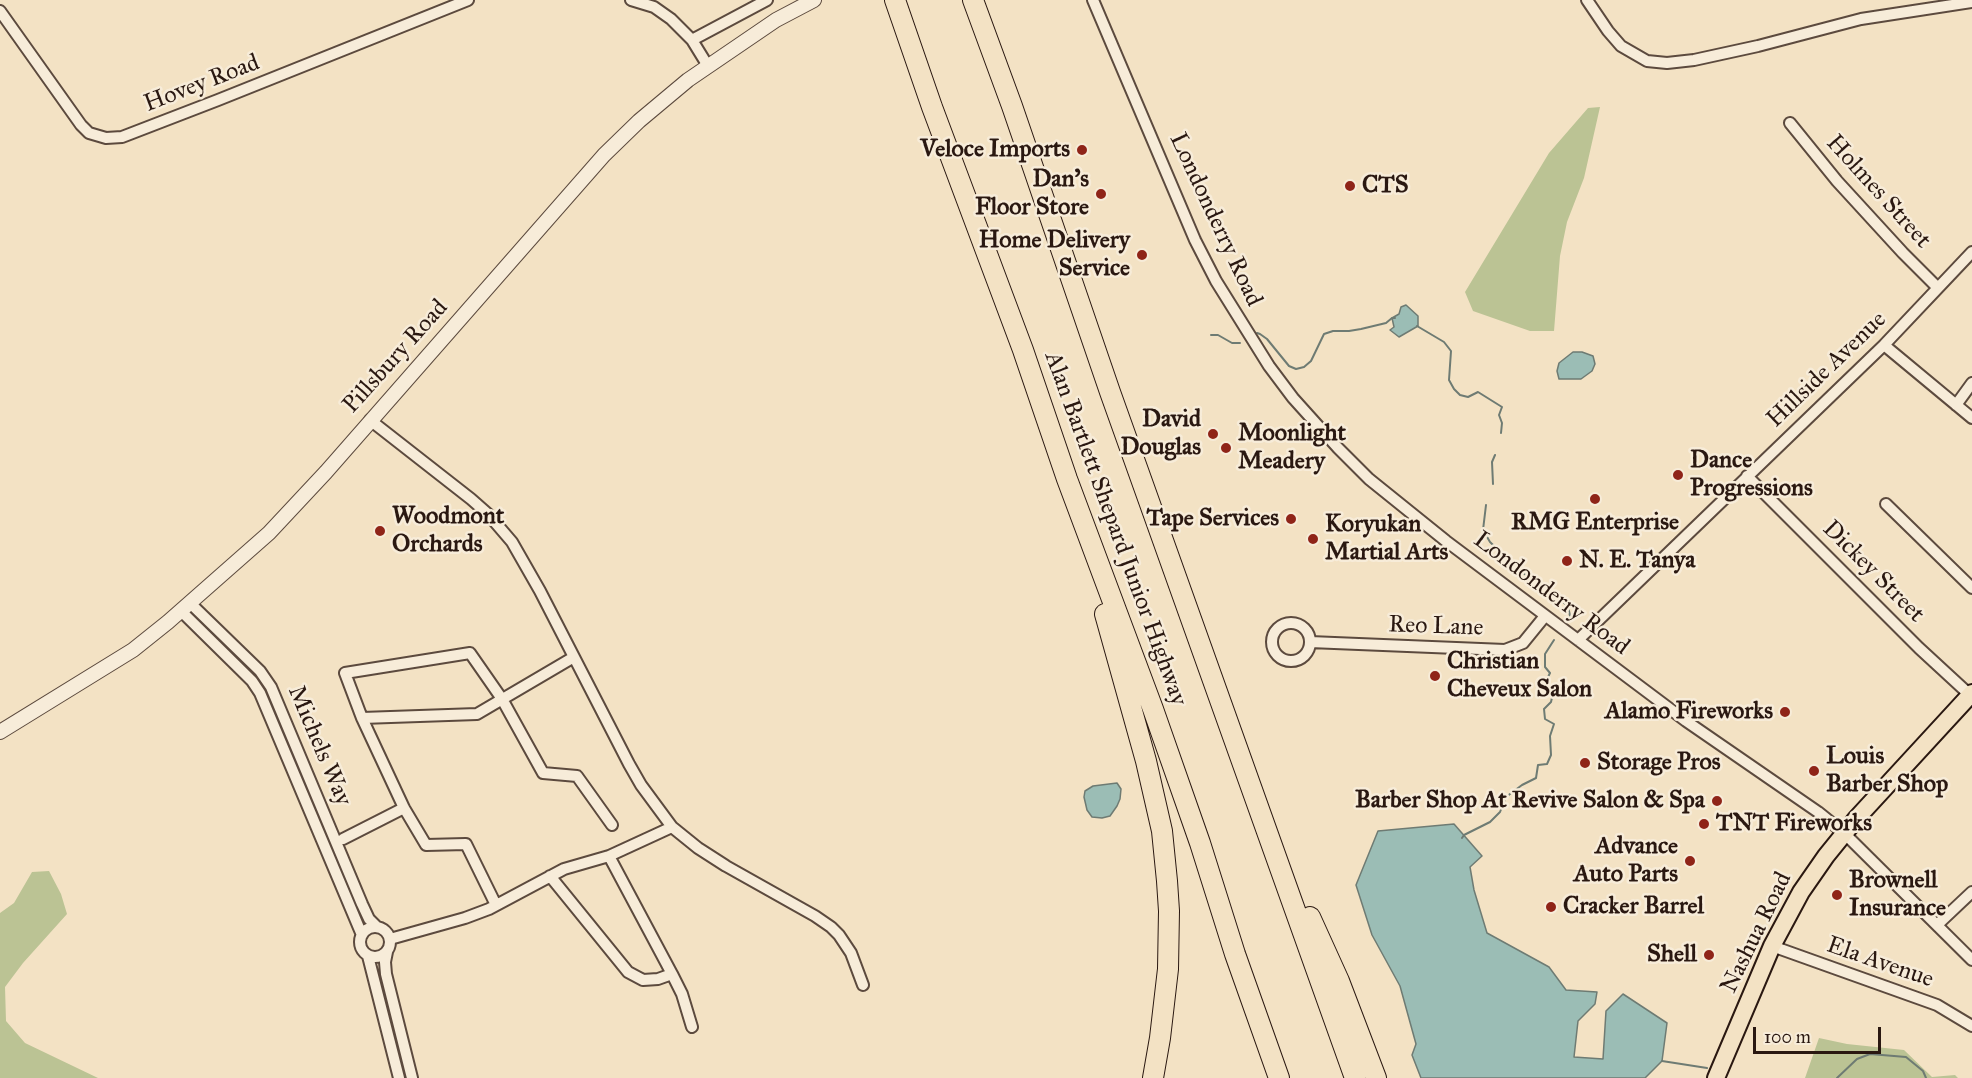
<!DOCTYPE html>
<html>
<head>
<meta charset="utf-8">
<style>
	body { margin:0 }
	#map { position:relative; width:1972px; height:1078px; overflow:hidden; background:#f3e2c4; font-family:"IM FELL Great Primer",serif }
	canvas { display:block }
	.scale { position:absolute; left:1753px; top:1027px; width:128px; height:27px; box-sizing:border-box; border:3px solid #2a1811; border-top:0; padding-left:8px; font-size:18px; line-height:21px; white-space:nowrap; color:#2a1811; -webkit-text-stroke:4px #f7ecd9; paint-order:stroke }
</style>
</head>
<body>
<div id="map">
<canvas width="1972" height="1078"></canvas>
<div class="scale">100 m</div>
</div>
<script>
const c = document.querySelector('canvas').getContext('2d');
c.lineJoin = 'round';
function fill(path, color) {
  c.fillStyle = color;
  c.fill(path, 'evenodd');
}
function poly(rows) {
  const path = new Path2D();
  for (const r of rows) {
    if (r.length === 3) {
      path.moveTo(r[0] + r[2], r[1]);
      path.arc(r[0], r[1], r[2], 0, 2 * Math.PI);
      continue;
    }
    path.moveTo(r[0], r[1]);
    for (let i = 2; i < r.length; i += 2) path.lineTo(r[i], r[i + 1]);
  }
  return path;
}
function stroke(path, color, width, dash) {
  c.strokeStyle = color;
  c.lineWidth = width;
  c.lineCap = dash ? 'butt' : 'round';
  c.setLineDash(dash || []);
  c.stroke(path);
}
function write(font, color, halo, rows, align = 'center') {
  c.font = font + ' "IM FELL Great Primer",serif';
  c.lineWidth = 5;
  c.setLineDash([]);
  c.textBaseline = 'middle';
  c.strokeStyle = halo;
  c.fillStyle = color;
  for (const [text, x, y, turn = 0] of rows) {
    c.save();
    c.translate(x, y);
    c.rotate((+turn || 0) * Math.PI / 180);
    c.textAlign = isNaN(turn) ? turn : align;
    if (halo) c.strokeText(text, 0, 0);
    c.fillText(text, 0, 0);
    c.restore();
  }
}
fill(poly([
	[1600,107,1584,178,1567,222,1560,256,1554,331,1530,331,1473,311,1465,292,1549,153,1588,108],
	[49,871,61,894,67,914,23,963,5,987,6,1021,25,1043,98,1078,0,1078,0,913,14,903,32,872],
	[1819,1038,1847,1044,1904,1050,1932,1077,1955,1075,1958,1078,1805,1078]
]), '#bbc394');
const water = poly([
	[1406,305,1418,316,1418,326,1399,337,1390,330,1394,327,1392,318,1399,314,1401,307,1406,305],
	[1573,352,1582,352,1593,356,1595,364,1592,371,1581,379,1559,379,1557,371,1559,363,1573,352],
	[1117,783,1121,789,1120,799,1117,806,1110,816,1102,818,1092,817,1087,810,1084,797,1085,791,1093,786,1117,783],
	[1454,824,1482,856,1470,867,1474,890,1487,933,1549,967,1566,990,1597,992,1595,1004,1578,1021,1574,1057,1603,1059,1606,1011,1623,994,1667,1023,1662,1061,1645,1078,1421,1078,1412,1055,1416,1044,1400,986,1372,935,1356,885,1378,831,1454,824]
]);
fill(water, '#9bbdb5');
stroke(water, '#6e7b73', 1.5);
stroke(poly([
	[1417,326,1444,342,1451,351,1449,380,1454,389,1460,395,1468,397,1478,392,1502,407,1499,415,1502,423,1501,433],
	[1257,333,1260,334,1267,339,1289,366,1296,369,1304,367,1311,361,1324,334,1333,331,1349,331,1361,329,1386,323,1392,318,1395,318],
	[1211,335,1218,335,1232,343,1240,343],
	[1493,484,1492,462,1495,455],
	[1486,505,1483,530,1490,542,1519,570,1568,606,1571,621],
	[1462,838,1464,835,1490,822,1500,812,1506,797,1522,785,1536,778,1538,765,1547,764,1551,755,1550,736,1554,724,1545,719,1544,709,1551,702,1553,693,1545,683,1550,673,1545,667,1545,654,1554,640],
	[1662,1061,1707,1068],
	[1837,1078,1857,1059,1870,1054,1906,1057,1923,1071,1926,1078]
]), '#6e7b73', 2);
const minor = poly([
	[631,0,654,7,671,19,692,40,708,66],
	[1093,0,1195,240,1216,281,1269,366,1293,398,1338,448,1369,479,1446,541,1686,721,1818,812,1844,833,1972,960],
	[1587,0,1608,31,1621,46,1647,61,1667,63,1694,60,1758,46,1861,19,1972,2],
	[0,11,81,125,89,133,106,138,122,137,218,100,468,0],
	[692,40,767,0],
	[1790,123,1837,181,1903,253,1938,288],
	[1884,345,1972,418],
	[1956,405,1972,383],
	[370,420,471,499,488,514,512,542,540,591,629,764,641,785,672,827,698,848,726,866,815,916,831,927,839,935,851,953,863,985],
	[1747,476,1919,648,1970,695],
	[1886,504,1972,588],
	[190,603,260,671,271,687,362,904,369,919,377,927],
	[181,611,252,681,260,693,362,935],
	[1291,642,19],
	[1578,640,1884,345,1972,252],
	[1310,642,1505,650,1523,643,1545,616],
	[362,718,477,714,574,657],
	[343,839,404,808],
	[609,856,672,974,682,994,692,1027],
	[550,876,628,972,643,980,658,979,672,974],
	[496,905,466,844,426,845,404,808,362,718,345,673,470,653,502,699,543,773,577,776,612,825],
	[1938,924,1972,892],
	[375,942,15],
	[390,939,465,918,489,909,564,869,609,856,672,827],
	[1772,946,1937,1005,1972,1026],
	[387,952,385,962,386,974,412,1078],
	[368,956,399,1078]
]);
const tertiary = poly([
	[0,732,133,650,168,622,269,533,326,472,604,155,639,121,688,80,776,20,814,0]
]);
const primary = poly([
	[1716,1078,1772,946,1801,892,1826,856,1856,819,1972,693]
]);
const motorway = poly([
	[895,0,932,107,1023,350,1067,479,1153,709,1200,843,1235,954,1279,1078],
	[973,0,1012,106,1110,392,1355,1078],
	[1105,614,1146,761,1162,831,1167,881,1169,911,1168,969,1160,1038,1153,1078],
	[1310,917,1339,981,1376,1078]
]);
stroke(minor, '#5c4a3e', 14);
stroke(tertiary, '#5c4a3e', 16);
stroke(primary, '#2a1811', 20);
stroke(motorway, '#2a1811', 22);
stroke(minor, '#f7ecd9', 10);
stroke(tertiary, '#f7ecd9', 14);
stroke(primary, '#f3e2c4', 16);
stroke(motorway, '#f3e2c4', 20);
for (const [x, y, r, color] of [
	[1082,150,6,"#8f2418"],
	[1350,186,6,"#8f2418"],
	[1101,194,6,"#8f2418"],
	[1142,255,6,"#8f2418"],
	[1213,434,6,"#8f2418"],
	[1226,448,6,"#8f2418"],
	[1678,475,6,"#8f2418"],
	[1595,499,6,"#8f2418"],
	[1291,519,6,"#8f2418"],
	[380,531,6,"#8f2418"],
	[1313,539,6,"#8f2418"],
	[1567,561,6,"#8f2418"],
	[1435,676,6,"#8f2418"],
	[1785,712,6,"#8f2418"],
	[1585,763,6,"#8f2418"],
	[1814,771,6,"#8f2418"],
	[1717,801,6,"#8f2418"],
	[1704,824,6,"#8f2418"],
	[1690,861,6,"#8f2418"],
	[1837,895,6,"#8f2418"],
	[1551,907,6,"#8f2418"],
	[1709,955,6,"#8f2418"]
]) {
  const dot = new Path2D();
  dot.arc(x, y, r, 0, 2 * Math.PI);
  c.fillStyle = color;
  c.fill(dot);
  stroke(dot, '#f7ecd9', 2);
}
write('24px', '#2a1811', '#f7ecd9', [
	["Hovey Road",202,84,-21],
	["Holmes Street",1878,192,48],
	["Londonderry Road",1215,220,65],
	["Pillsbury Road",396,357,-48],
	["Hillside Avenue",1827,370,-44],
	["Alan Bartlett Shepard Junior Highway",1115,529,70],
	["Dickey Street",1873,572,45],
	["Londonderry Road",1551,594,37],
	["Reo Lane",1436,627,2],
	["Michels Way",319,746,67],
	["Nashua Road",1757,933,-64],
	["Ela Avenue",1880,963,19]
]);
write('bold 24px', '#2a1811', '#f7ecd9', [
	["Veloce Imports",1070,150,"right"],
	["Dan's",1089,180,"right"],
	["Floor Store",1089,208,"right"],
	["CTS",1362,186],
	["Home Delivery",1130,241,"right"],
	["Service",1130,269,"right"],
	["David",1201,420,"right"],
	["Douglas",1201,448,"right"],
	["Moonlight",1238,434],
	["Meadery",1238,462],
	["Dance",1690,461],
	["Progressions",1690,489],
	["Woodmont",392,517],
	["Orchards",392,545],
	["Tape Services",1279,519,"right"],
	["RMG Enterprise",1595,523,"center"],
	["Koryukan",1325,525],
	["Martial Arts",1325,553],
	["N. E. Tanya",1579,561],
	["Christian",1447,662],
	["Cheveux Salon",1447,690],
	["Alamo Fireworks",1773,712,"right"],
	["Louis",1826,757],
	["Barber Shop",1826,785],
	["Storage Pros",1597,763],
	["Barber Shop At Revive Salon & Spa",1705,801,"right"],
	["TNT Fireworks",1716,824],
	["Advance",1678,847,"right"],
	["Auto Parts",1678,875,"right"],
	["Brownell",1849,881],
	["Insurance",1849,909],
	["Cracker Barrel",1563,907],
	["Shell",1697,955,"right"]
], 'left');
</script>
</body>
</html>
